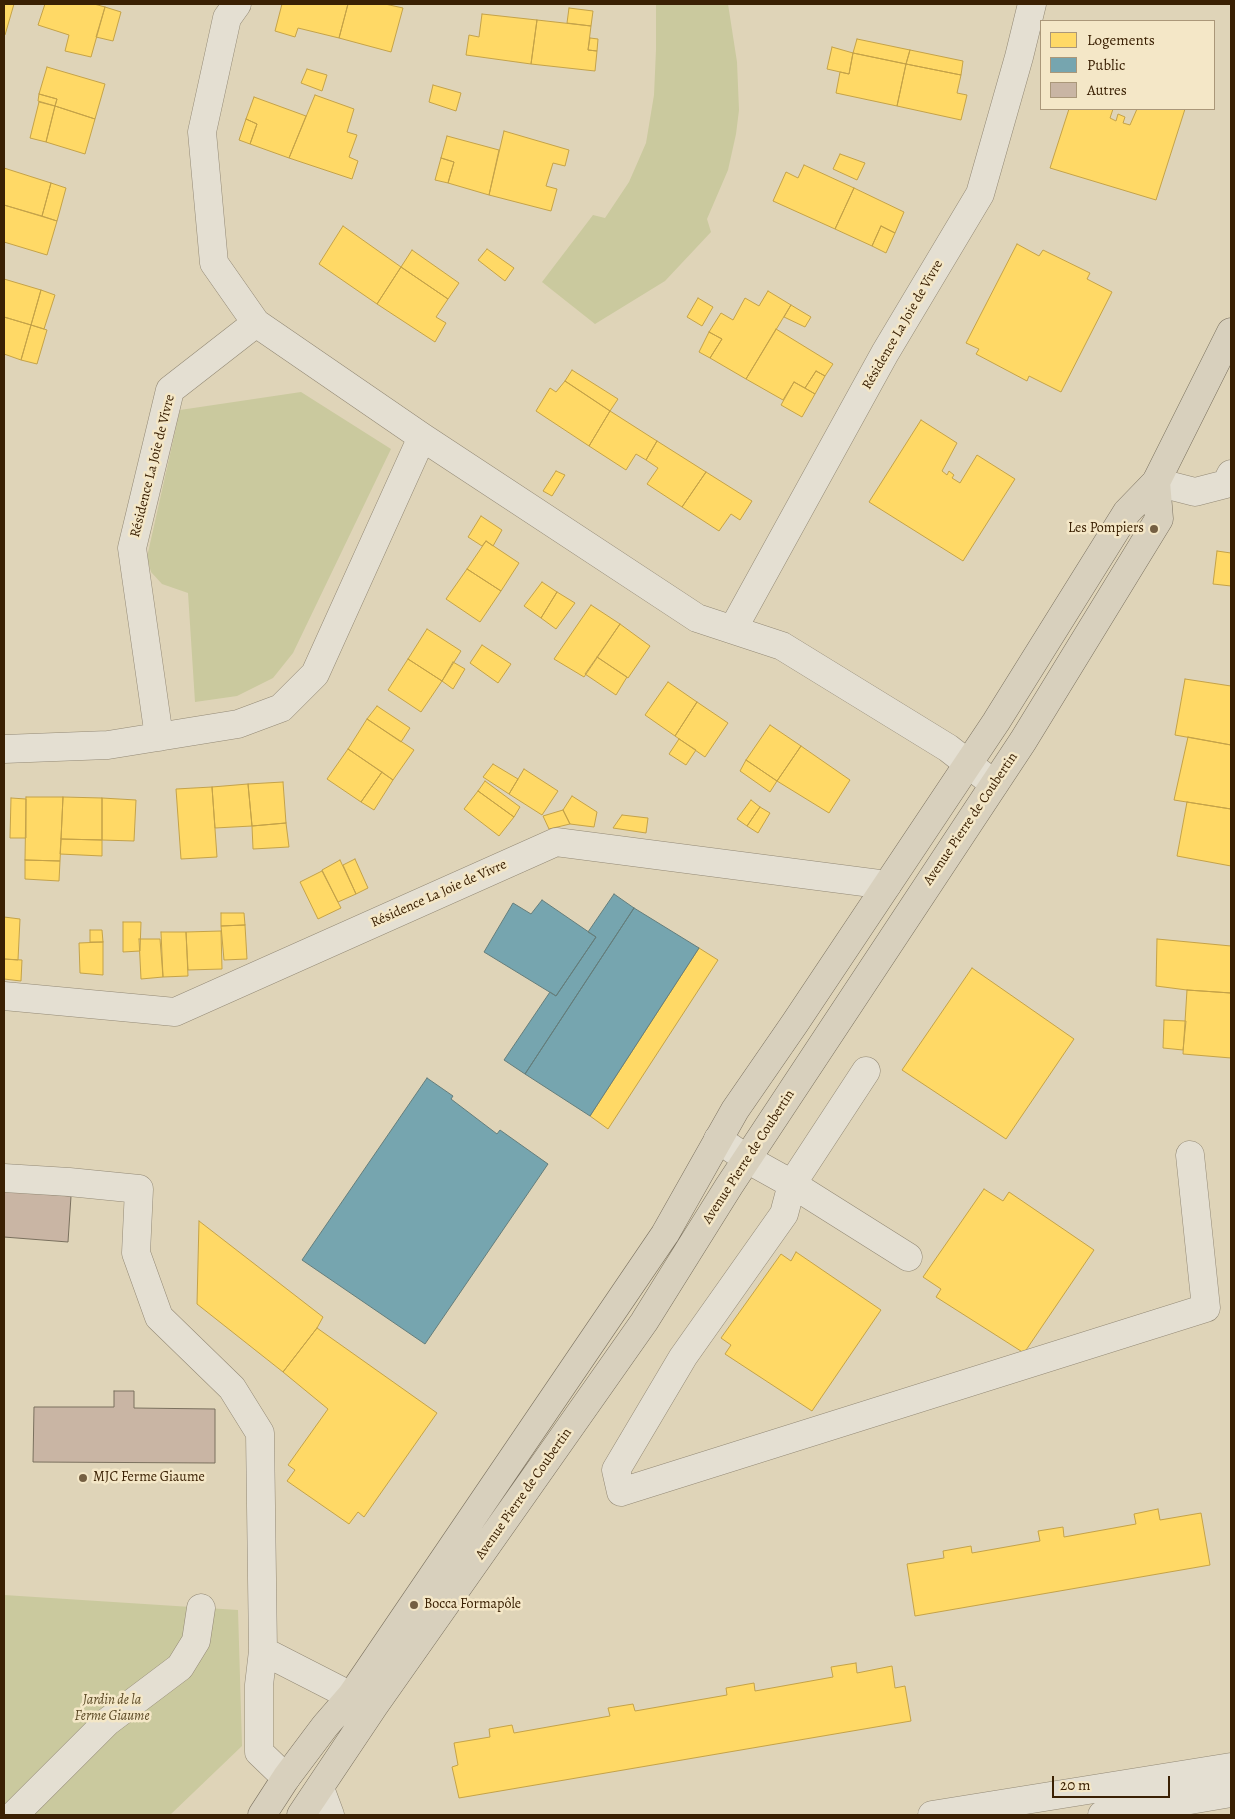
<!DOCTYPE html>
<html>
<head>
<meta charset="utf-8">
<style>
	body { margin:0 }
	#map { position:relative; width:1235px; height:1819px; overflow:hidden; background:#dfd4b8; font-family:Alegreya,serif }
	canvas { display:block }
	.frame { position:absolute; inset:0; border:5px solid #3a2003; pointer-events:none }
	.legend { position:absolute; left:1040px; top:20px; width:175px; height:90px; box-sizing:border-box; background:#f4e7c7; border:1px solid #aa9779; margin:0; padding:6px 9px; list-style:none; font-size:15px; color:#3a2003 }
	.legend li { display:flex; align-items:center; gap:10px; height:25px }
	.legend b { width:25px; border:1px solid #aa9779 }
	.scale { position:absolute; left:1052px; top:1776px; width:118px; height:22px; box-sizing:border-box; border:2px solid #3a2003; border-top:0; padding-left:6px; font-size:15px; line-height:18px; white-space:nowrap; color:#3a2003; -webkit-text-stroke:4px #f4e7c7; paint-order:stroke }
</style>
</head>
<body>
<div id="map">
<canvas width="1235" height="1819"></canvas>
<div class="frame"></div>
<ul class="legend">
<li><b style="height:14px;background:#ffd966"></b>Logements</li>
<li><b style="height:14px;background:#76a5af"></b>Public</li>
<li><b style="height:14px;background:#c9b5a4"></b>Autres</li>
</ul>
<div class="scale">20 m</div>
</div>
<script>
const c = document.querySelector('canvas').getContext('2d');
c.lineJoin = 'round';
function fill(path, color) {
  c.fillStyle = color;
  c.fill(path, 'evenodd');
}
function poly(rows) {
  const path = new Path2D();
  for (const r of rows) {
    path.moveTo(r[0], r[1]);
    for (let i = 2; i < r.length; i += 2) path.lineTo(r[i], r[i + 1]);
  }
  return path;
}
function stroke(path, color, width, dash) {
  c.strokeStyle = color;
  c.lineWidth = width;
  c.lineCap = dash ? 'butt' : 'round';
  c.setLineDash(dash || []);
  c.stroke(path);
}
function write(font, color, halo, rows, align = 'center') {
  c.font = font + ' Alegreya,serif';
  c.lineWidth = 5;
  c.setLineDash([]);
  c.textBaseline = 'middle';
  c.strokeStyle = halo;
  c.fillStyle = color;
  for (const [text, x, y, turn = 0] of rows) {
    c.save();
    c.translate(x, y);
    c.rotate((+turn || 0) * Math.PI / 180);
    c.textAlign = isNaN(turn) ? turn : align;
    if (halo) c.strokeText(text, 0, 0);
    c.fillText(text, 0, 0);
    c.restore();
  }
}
fill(poly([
	[656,4,728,4,737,62,739,110,736,134,728,170,707,219,711,232,665,281,595,324,542,282,593,215,605,218,629,182,646,143,654,95,656,50],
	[301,392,391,449,293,653,273,678,237,696,195,702,188,593,162,584,151,572,147,557,180,410],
	[4,1595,238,1610,242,1746,170,1815,4,1815]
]), '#cac99e');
const homes = poly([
	[4,4,14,4,5,35,4,34,4,4],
	[45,4,94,4,105,7,91,57,65,51,69,35,38,25,45,4],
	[282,4,348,4,339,38,298,28,295,37,275,31,282,4],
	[348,4,385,4,403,8,391,52,339,38,348,4],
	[105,7,121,12,113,41,96,37,105,7],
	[569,8,593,11,591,26,567,23,569,8],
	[482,14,537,20,531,64,466,55,469,35,479,37,482,14],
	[537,20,591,26,588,50,597,51,595,71,531,64,537,20],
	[590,38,598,39,597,51,588,50,590,38],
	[857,39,910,50,906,64,853,53,857,39],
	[832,47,853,53,849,74,827,69,832,47],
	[910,50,963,61,961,75,906,64,910,50],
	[853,53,906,64,897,106,836,93,840,72,849,74,853,53],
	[906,64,961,75,957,93,967,95,961,120,897,106,906,64],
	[47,67,105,84,95,119,55,106,57,99,39,94,47,67],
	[307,69,327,75,322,91,301,83,307,69],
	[433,85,461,93,456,111,429,102,433,85],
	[39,94,57,99,55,106,38,101,39,94],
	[315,95,354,109,347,132,357,135,349,157,358,161,352,179,289,158,315,95],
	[254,97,306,116,289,158,250,144,257,124,246,119,254,97],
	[39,102,55,106,46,142,30,138,39,102],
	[55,106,95,119,85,154,46,142,55,106],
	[1069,109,1113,109,1110,118,1116,121,1118,114,1125,117,1123,123,1130,125,1137,109,1185,109,1156,200,1050,168,1069,109],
	[246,119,257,124,250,144,239,140,246,119],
	[504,131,569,150,565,166,553,163,546,186,557,189,551,211,489,195,504,131],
	[447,136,499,150,489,195,448,183,454,162,441,158,447,136],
	[840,154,865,163,857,180,833,169,840,154],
	[441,158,454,162,448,183,435,180,441,158],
	[804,165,854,188,835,229,773,201,786,172,798,178,804,165],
	[4,168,51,183,42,216,4,205,4,168],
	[51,183,66,188,57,221,42,216,51,183],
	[854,188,904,212,895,233,881,226,872,246,835,229,854,188],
	[4,205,57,221,47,255,4,242,4,205],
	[343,226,401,267,377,304,319,264,343,226],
	[881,226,895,233,886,253,872,246,881,226],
	[1017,244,1039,256,1043,250,1090,273,1087,279,1112,292,1061,392,1029,376,1027,381,976,354,979,349,966,343,1017,244],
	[487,249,514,268,505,281,478,260,487,249],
	[412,250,459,283,448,299,401,267,412,250],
	[401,267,448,299,436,317,446,323,435,342,377,304,401,267],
	[4,279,41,290,31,325,4,317,4,279],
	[41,290,55,295,44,329,31,325,41,290],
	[768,291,791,305,746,379,710,358,722,339,709,332,721,313,733,320,745,298,759,306,768,291],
	[698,298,713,307,702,326,687,317,698,298],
	[791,305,811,317,805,327,784,317,791,305],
	[4,317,31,325,21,360,4,354,4,317],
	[31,325,47,330,37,364,21,360,31,325],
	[776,329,833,364,825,376,816,371,805,388,794,382,783,400,746,379,776,329],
	[709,332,722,339,710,358,699,352,709,332],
	[572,370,618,399,610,411,565,381,572,370],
	[816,371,825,376,815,394,805,388,816,371],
	[565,381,610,411,589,446,536,411,550,388,556,392,565,381],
	[794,382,815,394,802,417,781,405,794,382],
	[610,411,657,441,646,460,636,454,626,470,589,446,610,411],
	[921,420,957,443,942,471,947,475,949,471,954,475,952,478,960,483,977,455,1015,479,963,561,869,502,921,420],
	[657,441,706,472,682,507,647,484,658,468,646,460,657,441],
	[556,471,565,475,552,496,543,491,556,471],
	[706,472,752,501,740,520,731,514,719,531,682,507,706,472],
	[481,516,502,530,493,546,486,541,482,546,468,537,481,516],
	[486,541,519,563,501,591,467,569,486,541],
	[1217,551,1231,553,1231,586,1213,584,1217,551],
	[467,569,501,591,480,622,446,599,467,569],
	[542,582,557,592,541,618,524,606,542,582],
	[557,592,575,603,556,629,541,618,557,592],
	[591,605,620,624,584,677,554,659,591,605],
	[620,624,650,646,628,678,597,657,620,624],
	[427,629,461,651,442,681,408,659,427,629],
	[482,645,511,664,498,683,470,663,482,645],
	[597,657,627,677,616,695,585,674,597,657],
	[408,659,442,681,421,712,388,690,408,659],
	[453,662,465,669,453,689,442,681,453,662],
	[1185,679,1231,686,1231,745,1175,735,1185,679],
	[668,682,697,702,675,736,645,715,668,682],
	[697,702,728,723,705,757,675,736,697,702],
	[377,706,410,728,401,742,367,719,377,706],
	[367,719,414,750,393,780,348,749,367,719],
	[770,725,801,746,777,781,746,760,770,725],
	[1188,737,1231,745,1231,809,1174,800,1188,737],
	[679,739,696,750,686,765,669,754,679,739],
	[801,746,850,780,829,813,777,781,801,746],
	[348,749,382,772,361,802,327,779,348,749],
	[746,760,777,781,770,792,740,771,746,760],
	[493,764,518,779,509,794,483,777,493,764],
	[524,769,558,791,542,815,509,794,524,769],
	[382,772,393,780,374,810,361,802,382,772],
	[485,781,520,807,514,817,478,791,485,781],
	[283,782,286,823,252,826,248,784,283,782],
	[248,784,252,826,215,828,212,787,248,784],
	[212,787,217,857,181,859,176,789,212,787],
	[478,791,514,817,499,836,464,809,478,791],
	[572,796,597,812,594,827,570,824,563,810,572,796],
	[26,797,63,797,60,861,25,860,26,797],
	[63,797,102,798,102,840,61,839,63,797],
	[11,798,26,799,26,838,10,838,11,798],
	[102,798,136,800,134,841,102,840,102,798],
	[751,800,760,807,747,826,737,819,751,800],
	[1187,802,1231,809,1231,866,1177,856,1187,802],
	[760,807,770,813,758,833,747,826,760,807],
	[563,810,570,824,549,829,543,816,563,810],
	[622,815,648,818,646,833,613,828,622,815],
	[286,823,289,847,253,849,252,826,286,823],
	[61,839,102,840,102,856,60,854,61,839],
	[355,859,368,888,356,894,343,865,355,859],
	[25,860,60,861,59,881,25,879,25,860],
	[340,860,356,894,338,902,322,870,340,860],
	[322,871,341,908,318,919,300,882,322,871],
	[221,913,244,913,245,925,221,926,221,913],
	[4,917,20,919,18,960,4,959,4,917],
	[123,922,141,922,140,951,123,952,123,922],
	[245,925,247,959,224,960,221,926,245,925],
	[90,930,102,930,103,942,90,942,90,930],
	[221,931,222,969,188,970,186,932,221,931],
	[161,932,186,932,188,976,163,977,161,932],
	[139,939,160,939,163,977,141,979,139,939],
	[1157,939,1231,946,1231,993,1187,990,1156,986,1157,939],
	[103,942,103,975,80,973,79,943,103,942],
	[699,948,718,960,608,1129,590,1116,699,948],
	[4,959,22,960,21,981,4,979,4,959],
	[972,968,1074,1039,1006,1139,902,1070,972,968],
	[1187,990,1231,993,1231,1058,1183,1054,1187,990],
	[1164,1020,1186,1021,1183,1050,1163,1048,1164,1020],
	[984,1189,1003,1201,1009,1192,1094,1250,1024,1353,936,1297,941,1289,923,1277,984,1189],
	[199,1221,323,1317,317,1328,283,1372,197,1304,199,1221],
	[796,1252,881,1310,812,1411,725,1354,731,1345,721,1338,781,1254,791,1261,796,1252],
	[317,1328,437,1413,364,1517,358,1512,349,1524,287,1481,295,1470,288,1465,328,1409,283,1372,317,1328],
	[1158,1509,1160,1520,1201,1513,1210,1565,915,1616,907,1564,944,1558,943,1551,971,1546,972,1553,1040,1541,1038,1531,1063,1527,1064,1537,1136,1524,1134,1514,1158,1509],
	[856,1663,857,1673,892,1666,895,1688,905,1686,911,1721,459,1798,452,1767,458,1765,454,1743,490,1737,489,1729,512,1725,514,1733,610,1716,608,1708,633,1704,635,1711,727,1695,726,1688,754,1683,755,1691,833,1677,831,1667,856,1663]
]);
fill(homes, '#ffd966');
stroke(homes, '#c4a248', 1);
const public = poly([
	[614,894,634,908,525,1074,504,1060,550,992,556,996,596,937,588,932,614,894],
	[542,900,596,937,556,996,484,952,513,903,531,914,542,900],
	[634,908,699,948,590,1116,525,1074,634,908],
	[427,1078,453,1096,451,1099,497,1134,500,1130,548,1164,425,1344,302,1260,427,1078]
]);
fill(public, '#76a5af');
stroke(public, '#647d7b', 1);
const building = poly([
	[4,1191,71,1196,68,1242,4,1237,4,1191],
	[114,1391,134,1391,134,1408,215,1409,215,1463,33,1462,34,1407,114,1407,114,1391]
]);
fill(building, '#c9b5a4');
stroke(building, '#7a705e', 1);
const minor = poly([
	[237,4,227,18,202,132,214,263,256,323,422,437,697,618,782,646,948,748,994,784],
	[1156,482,1195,492,1226,484,1231,474],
	[733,629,885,353,980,194,1019,57,1032,4],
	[159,737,132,548,170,390,256,323],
	[4,749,108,745,238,724,281,708,315,674,422,437],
	[4,996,175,1012,556,842,887,885],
	[866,1071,792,1184,784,1214,683,1357,616,1470,621,1492,1206,1308,1190,1155],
	[718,1139,747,1159,792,1184,908,1257],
	[4,1178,69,1182,139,1189,136,1253,159,1317,232,1388,260,1433,263,1651,259,1685,259,1752,286,1778],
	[263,1651,351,1696],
	[320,1788,330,1815],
	[14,1815,107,1722,180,1667,196,1641,201,1608],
	[932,1815,1231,1767],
	[1102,1815,1231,1793]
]);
const major = poly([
	[262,1815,286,1778,325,1726,351,1696,665,1234,735,1110,795,1023,996,722,1127,512,1156,482,1231,332],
	[301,1815,374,1706,644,1322,729,1186,1023,741,1159,519,1156,482]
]);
stroke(minor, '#938975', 29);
stroke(major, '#7a705e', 29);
stroke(minor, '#e4dfd2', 28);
stroke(major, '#d8d0bd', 28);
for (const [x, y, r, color] of [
	[1154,529,5,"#745f42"],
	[83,1478,5,"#745f42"],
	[414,1605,5,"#745f42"]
]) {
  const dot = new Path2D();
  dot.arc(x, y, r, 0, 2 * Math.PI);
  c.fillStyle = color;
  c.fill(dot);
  stroke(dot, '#f4e7c7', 2);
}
write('14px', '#3a2003', '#f4e7c7', [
	["Résidence La Joie de Vivre",903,325,-60],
	["Résidence La Joie de Vivre",153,466,-76],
	["Avenue Pierre de Coubertin",971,819,-56],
	["Résidence La Joie de Vivre",439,894,-24],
	["Avenue Pierre de Coubertin",749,1157,-57],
	["Avenue Pierre de Coubertin",524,1494,-55]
]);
write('14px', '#3a2003', '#f4e7c7', [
	["Les Pompiers",1144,529,"right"],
	["MJC Ferme Giaume",93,1478],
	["Bocca Formapôle",424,1605]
], 'left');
write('italic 14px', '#5a4824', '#f4e7c7', [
	["Jardin de la",112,1701],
	["Ferme Giaume",112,1717]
]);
</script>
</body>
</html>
